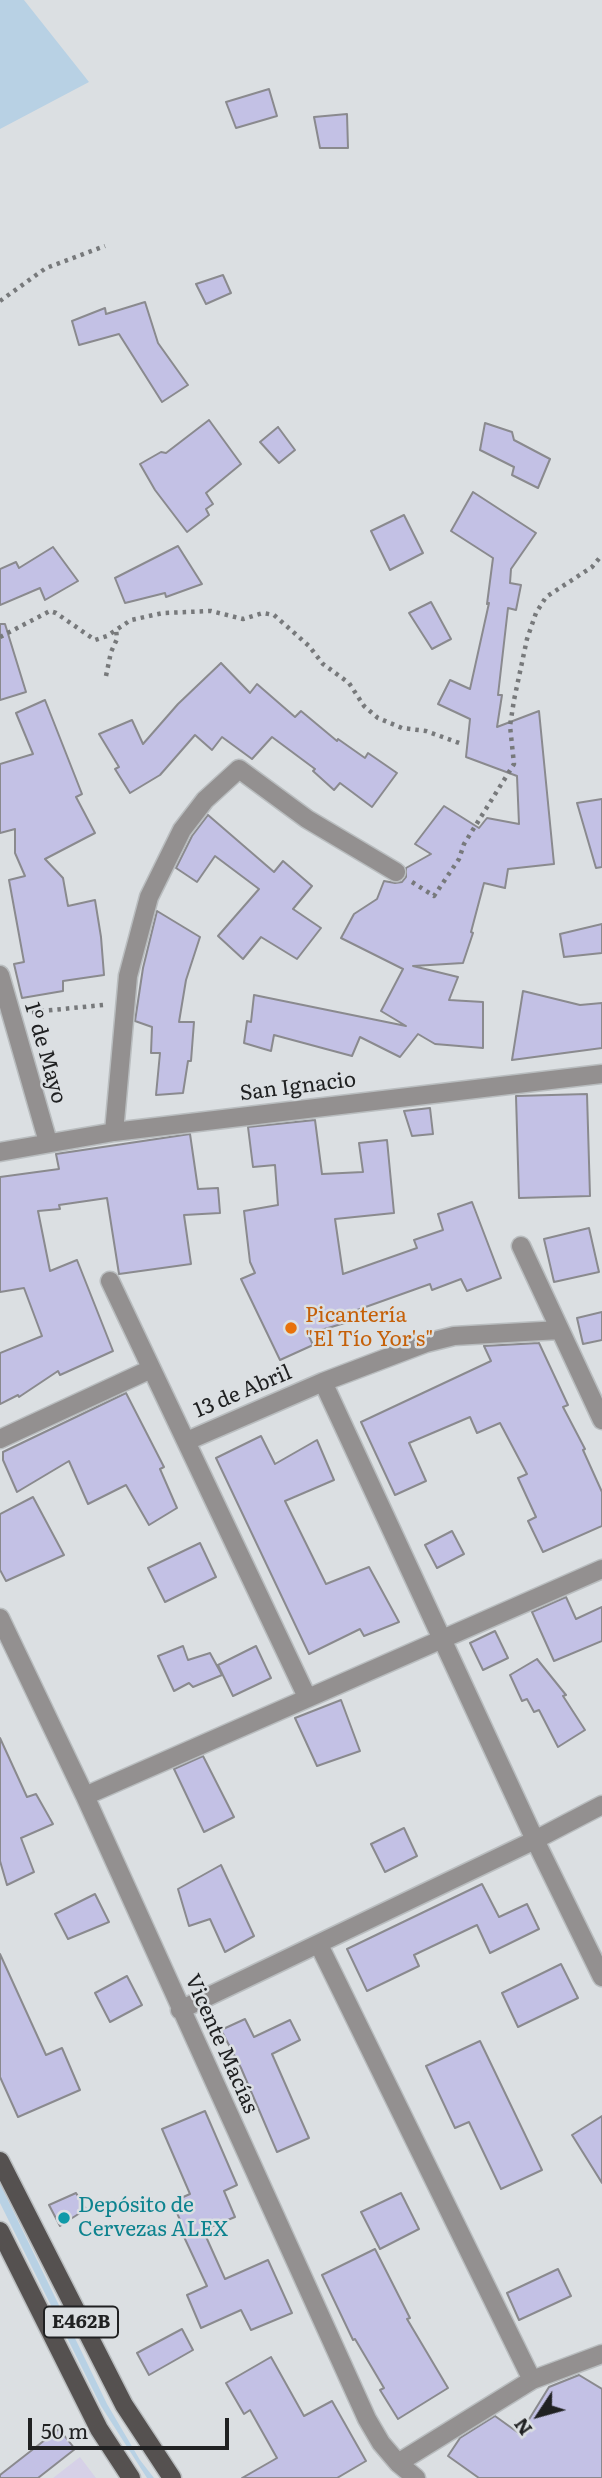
<!DOCTYPE html>
<html>
<head>
<meta charset="utf-8">
<style>
	body { margin:0 }
	#map { position:relative; width:602px; height:2478px; overflow:hidden; background:#dbdfe2; font-family:Literata,serif }
	canvas { display:block }
	.north { position:absolute; left:504px; top:2380px; width:70px; height:70px; -webkit-text-stroke:5px #dbdfe2; paint-order:stroke; rotate:234deg; font-size:19px; font-weight:700; line-height:28px; text-align:center; color:#202122 }
	.north::after { content:''; display:block; margin:auto; width:24px; height:32px; background:#202122; clip-path:polygon(50% 0,100% 100%,50% 72%,0 100%) }
	.scale { position:absolute; left:28px; top:2418px; width:201px; height:32px; box-sizing:border-box; border:4px solid #202122; border-top:0; padding-left:9px; font-size:21px; line-height:24px; white-space:nowrap; color:#202122; -webkit-text-stroke:5px #dbdfe2; paint-order:stroke }
</style>
</head>
<body>
<div id="map">
<canvas width="602" height="2478"></canvas>
<div class="north">N</div>
<div class="scale">50 m</div>
</div>
<script>
const c = document.querySelector('canvas').getContext('2d');
c.lineJoin = 'round';
function fill(path, color) {
  c.fillStyle = color;
  c.fill(path, 'evenodd');
}
function poly(rows) {
  const path = new Path2D();
  for (const r of rows) {
    path.moveTo(r[0], r[1]);
    for (let i = 2; i < r.length; i += 2) path.lineTo(r[i], r[i + 1]);
  }
  return path;
}
function stroke(path, color, width, dash) {
  c.strokeStyle = color;
  c.lineWidth = width;
  c.lineCap = dash ? 'butt' : 'round';
  c.setLineDash(dash || []);
  c.stroke(path);
}
function write(font, color, halo, rows, align = 'center') {
  c.font = font + ' Literata,serif';
  c.lineWidth = 5;
  c.setLineDash([]);
  c.textBaseline = 'middle';
  c.strokeStyle = halo;
  c.fillStyle = color;
  for (const [text, x, y, turn = 0] of rows) {
    c.save();
    c.translate(x, y);
    c.rotate((+turn || 0) * Math.PI / 180);
    c.textAlign = isNaN(turn) ? turn : align;
    if (halo) c.strokeText(text, 0, 0);
    c.fillText(text, 0, 0);
    c.restore();
  }
}
fill(poly([
	[80,2457,96,2478,53,2478]
]), '#d6d1e7');
fill(poly([
	[0,0,24,0,89,82,0,129],
	[0,2184,107,2404,140,2460,154,2478,147,2478,101,2406,0,2203]
]), '#b8d1e4');
const building = poly([
	[269,89,277,116,236,128,226,102,269,89],
	[347,114,348,148,320,148,314,117,347,114],
	[223,275,231,293,206,304,196,284,223,275],
	[145,302,158,343,188,385,162,402,119,334,79,345,72,321,105,308,106,314,145,302],
	[209,420,241,464,206,493,213,504,206,509,209,515,187,532,155,490,140,464,161,452,166,453,209,420],
	[485,423,512,432,514,440,550,459,538,488,512,475,514,467,480,450,485,423],
	[278,427,295,450,279,463,260,442,278,427],
	[473,492,536,533,511,569,510,583,521,585,516,610,508,608,498,695,502,695,497,727,539,711,554,864,508,869,505,888,484,883,471,932,473,933,463,963,413,966,458,977,449,1000,483,1002,483,1048,435,1044,418,1034,400,1057,360,1037,352,1056,274,1035,271,1051,244,1043,247,1021,251,1022,254,995,406,1026,381,1011,403,969,341,938,354,914,377,899,384,881,395,883,402,882,406,877,406,868,431,854,415,844,444,806,479,828,487,818,519,824,517,776,466,757,470,719,438,704,450,680,470,689,489,603,487,604,493,558,451,531,473,492],
	[404,515,423,553,390,570,371,531,404,515],
	[178,546,202,584,166,597,165,593,125,603,115,578,178,546],
	[53,547,78,581,45,600,40,588,0,605,0,569,16,562,19,568,53,547],
	[431,602,451,639,432,649,409,613,431,602],
	[0,624,5,624,26,692,0,700,0,624],
	[221,663,250,693,257,684,295,717,301,711,337,741,338,739,365,758,368,753,397,773,372,807,340,783,334,790,313,771,315,769,272,737,252,759,222,737,212,750,195,735,160,775,130,793,115,769,119,767,99,734,132,720,143,744,178,704,221,663],
	[45,700,82,794,76,797,95,833,45,859,63,878,68,906,95,900,101,937,104,975,63,981,63,991,22,998,14,964,24,962,9,880,25,876,15,853,15,829,0,833,0,764,33,754,16,713,45,700],
	[602,799,602,867,596,868,577,803,602,799],
	[208,815,274,872,283,861,312,886,293,909,321,928,297,959,261,937,243,959,218,936,259,889,215,856,197,882,176,868,192,836,208,815],
	[157,911,200,937,186,980,179,1022,194,1022,191,1061,188,1061,183,1093,156,1095,160,1053,151,1053,152,1027,135,1021,143,968,157,911],
	[602,924,602,953,564,957,560,934,602,924],
	[523,991,580,1005,602,1003,602,1048,512,1060,523,991],
	[587,1094,590,1196,519,1198,516,1096,587,1094],
	[430,1108,433,1134,412,1136,404,1111,430,1108],
	[315,1120,322,1174,363,1172,359,1143,387,1140,394,1213,335,1219,343,1274,417,1248,414,1240,443,1230,438,1214,472,1202,501,1278,467,1291,461,1279,432,1290,430,1284,346,1314,348,1322,308,1334,313,1345,280,1360,241,1279,255,1273,250,1262,244,1211,278,1205,275,1165,253,1167,248,1127,315,1120],
	[190,1134,198,1189,218,1188,220,1213,184,1215,191,1264,119,1274,107,1198,59,1205,60,1209,38,1211,50,1271,77,1260,113,1351,60,1375,58,1371,19,1397,18,1395,0,1404,0,1353,42,1336,24,1288,0,1292,0,1177,59,1169,56,1154,190,1134],
	[589,1228,599,1272,554,1282,544,1239,589,1228],
	[602,1312,602,1340,583,1344,577,1318,602,1312],
	[539,1343,568,1405,563,1407,585,1449,583,1450,602,1492,602,1526,543,1552,528,1521,536,1517,518,1478,527,1474,500,1423,477,1433,470,1417,409,1443,426,1481,395,1495,361,1422,491,1361,484,1346,539,1343],
	[126,1393,164,1467,160,1469,177,1508,149,1525,126,1485,88,1504,69,1461,17,1492,3,1460,3,1452,126,1393],
	[261,1436,275,1464,317,1440,334,1480,285,1501,326,1584,369,1567,399,1622,364,1636,360,1629,309,1654,216,1458,261,1436],
	[33,1497,64,1555,6,1581,0,1570,0,1514,33,1497],
	[452,1531,464,1554,437,1568,425,1545,452,1531],
	[200,1543,216,1577,165,1602,148,1568,200,1543],
	[566,1597,576,1619,602,1607,602,1641,554,1661,532,1612,566,1597],
	[495,1631,508,1658,483,1670,470,1643,495,1631],
	[183,1646,188,1660,210,1653,222,1675,193,1687,189,1683,174,1691,158,1656,183,1646],
	[256,1646,271,1678,233,1696,218,1665,256,1646],
	[537,1659,566,1695,563,1696,585,1730,558,1747,539,1710,534,1712,527,1699,522,1701,510,1675,537,1659],
	[341,1700,360,1751,317,1766,295,1718,341,1700],
	[0,1738,27,1797,36,1794,53,1824,21,1838,34,1872,7,1885,0,1861,0,1738],
	[203,1756,234,1817,204,1832,174,1769,203,1756],
	[404,1828,417,1856,385,1872,371,1844,404,1828],
	[221,1865,254,1936,225,1952,210,1919,189,1926,178,1889,221,1865],
	[482,1884,499,1917,527,1904,539,1929,490,1953,477,1925,414,1955,419,1966,367,1991,347,1949,482,1884],
	[95,1894,109,1922,68,1939,55,1914,95,1894],
	[0,1954,46,2055,62,2048,80,2090,18,2117,0,2077,0,1954],
	[561,1964,578,1998,518,2027,502,1993,561,1964],
	[127,1976,142,2005,110,2022,95,1993,127,1976],
	[245,2019,254,2037,290,2020,300,2040,272,2054,309,2138,277,2152,241,2068,221,2030,245,2019],
	[480,2041,542,2170,501,2189,469,2122,455,2128,426,2066,480,2041],
	[205,2111,237,2185,224,2191,235,2217,203,2230,225,2279,268,2260,292,2313,251,2330,241,2310,201,2328,187,2295,207,2286,178,2224,181,2222,172,2202,190,2194,162,2129,205,2111],
	[602,2116,602,2183,572,2135,602,2116],
	[76,2193,86,2209,60,2226,49,2205,76,2193],
	[401,2193,419,2229,380,2249,361,2212,401,2193],
	[375,2249,410,2318,407,2319,448,2388,398,2419,380,2390,384,2388,355,2339,353,2340,322,2275,375,2249],
	[558,2269,571,2296,519,2320,507,2293,558,2269],
	[182,2329,193,2350,149,2375,137,2353,182,2329],
	[271,2357,304,2416,332,2401,366,2461,337,2478,242,2478,277,2458,250,2410,244,2414,226,2383,271,2357],
	[579,2375,602,2389,602,2478,479,2478,448,2456,460,2438,495,2416,520,2434,549,2387,579,2375],
	[59,2429,75,2449,38,2478,0,2478,0,2475,59,2429]
]);
fill(building, '#c3c1e5');
stroke(building, '#8a8a8e', 2);
const street = poly([
	[0,975,48,1142],
	[114,1132,128,976,149,897,182,830,205,800,239,769,307,819,396,872],
	[0,1152,114,1132,602,1074],
	[521,1246,602,1420],
	[110,1281,307,1697],
	[323,1382,535,1840,602,1977],
	[0,1439,151,1369],
	[187,1441,323,1382,426,1343,454,1336,560,1330],
	[0,1618,85,1796,367,2419,381,2443,398,2463,416,2478],
	[85,1796,602,1569],
	[319,1945,532,2380],
	[180,2010,535,1840,602,1805],
	[398,2463,532,2380,602,2354]
]);
const primary = poly([
	[0,2161,124,2405,172,2478],
	[0,2231,99,2429,131,2478]
]);
stroke(street, '#b9bdbf', 21);
stroke(primary, '#b9bdbf', 21);
stroke(poly([
	[0,301,46,268,105,246],
	[0,637,50,611,56,613,95,640,107,636,131,620,163,613,211,611,243,619,263,613,274,615,309,646,323,664,349,683,364,706,378,718,402,728,426,731,462,744],
	[106,676,111,652,117,639,116,629],
	[412,882,434,896,459,859,464,844,514,764,510,726,514,700,527,639,536,613,546,597,592,567,602,555],
	[32,1012,103,1005]
]), '#77797b', 4.5, [3.5, 5]);
stroke(street, '#939090', 18);
stroke(primary, '#555150', 18);
for (const [x, y, r, color] of [
	[291,1328,7,"#e8710a"],
	[64,2218,7,"#0f9aa8"]
]) {
  const dot = new Path2D();
  dot.arc(x, y, r, 0, 2 * Math.PI);
  c.fillStyle = color;
  c.fill(dot);
  stroke(dot, '#dbdfe2', 2.5);
}
for (const [x, y, w] of [
	[81,2322,74]
]) {
  const box = new Path2D();
  box.roundRect(x - w / 2, y - 15.5, w, 31, 5);
  c.fillStyle = '#dbdfe2';
  c.fill(box);
  stroke(box, '#202122', 2);
}
write('bold 19px', '#202122', null, [
	["E462B",81,2322]
]);
write('21px', '#202122', '#dbdfe2', [
	["1º de Mayo",45,1053,74],
	["San Ignacio",298,1087,-7],
	["13 de Abril",243,1392,-23],
	["Vicente Macías",221,2044,66]
]);
write('21px', '#c56008', '#dbdfe2', [
	["Picantería",305,1316],
	["\"El Tío Yor's\"",305,1340]
], 'left');
write('21px', '#0d838f', '#dbdfe2', [
	["Depósito de",78,2206],
	["Cervezas ALEX",78,2230]
], 'left');
</script>
</body>
</html>
